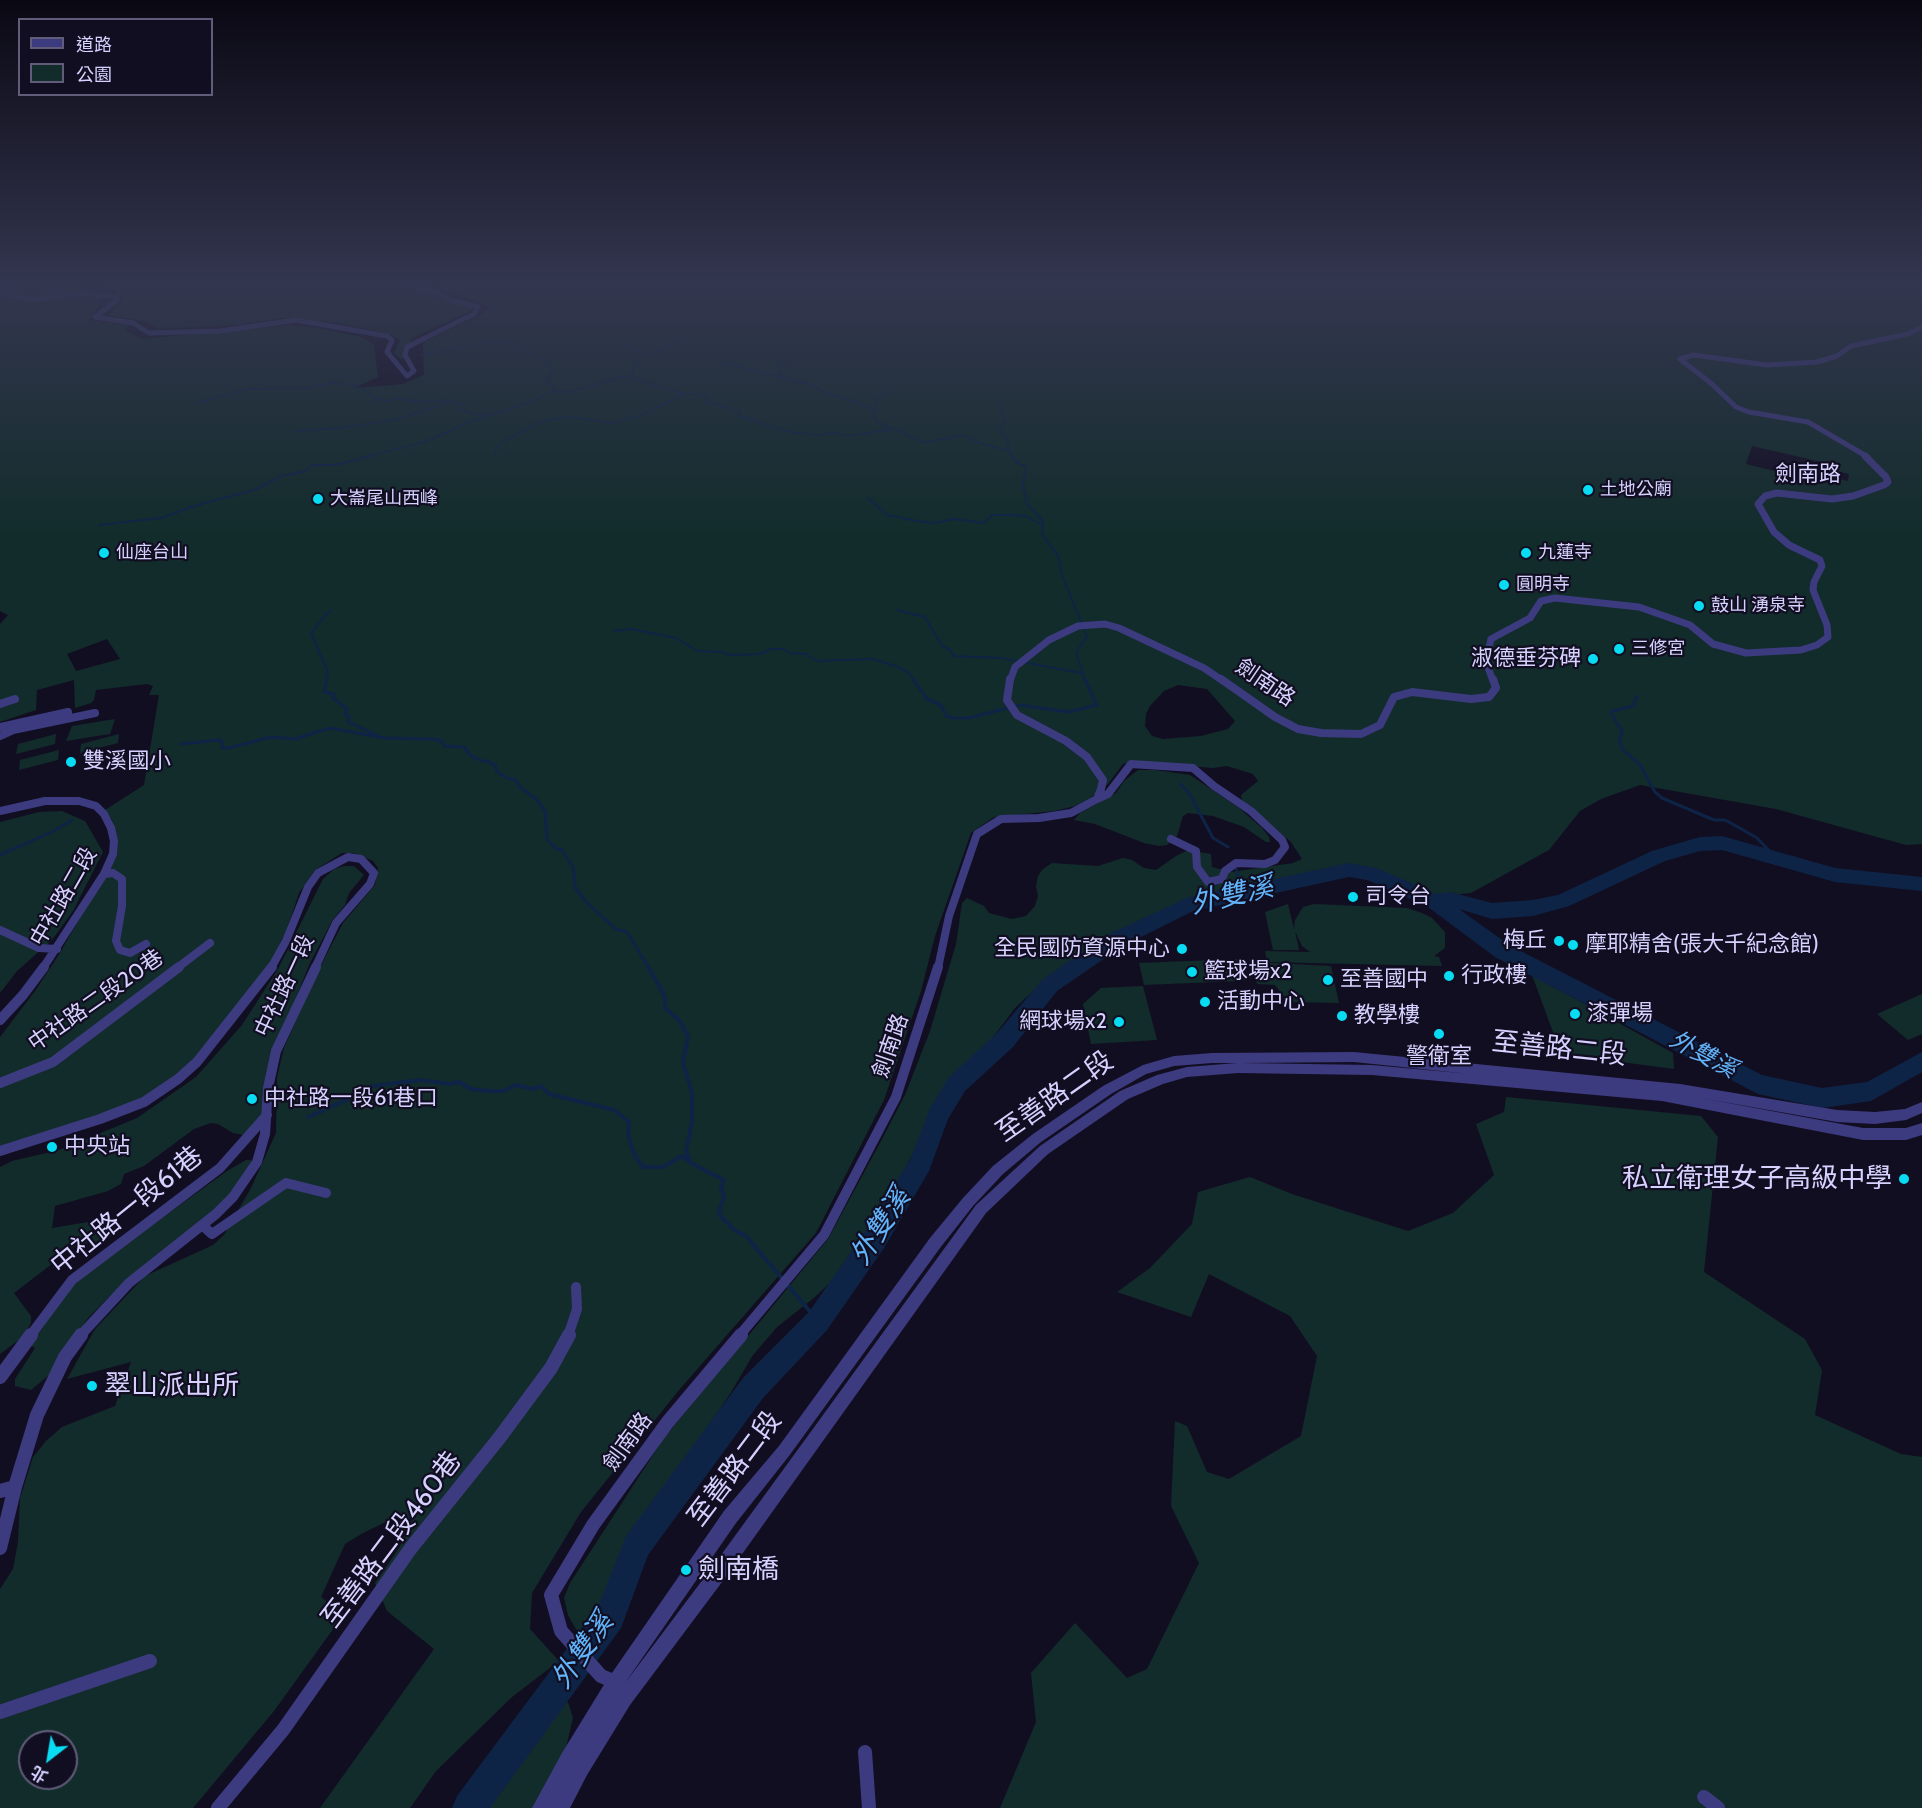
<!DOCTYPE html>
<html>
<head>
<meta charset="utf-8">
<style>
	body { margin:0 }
	#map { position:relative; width:1922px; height:1808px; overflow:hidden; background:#120e22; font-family:Cabin,"Noto Sans TC",sans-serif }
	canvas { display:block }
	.legend { position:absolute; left:18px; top:18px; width:195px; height:78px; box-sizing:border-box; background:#120e22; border:2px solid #605c7a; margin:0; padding:8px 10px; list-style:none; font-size:18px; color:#d6d1fe }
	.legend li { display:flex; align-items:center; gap:12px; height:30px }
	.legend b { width:30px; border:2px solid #605c7a }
	.north { position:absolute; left:18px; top:1730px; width:60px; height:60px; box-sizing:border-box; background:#120e22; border:2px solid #605c7a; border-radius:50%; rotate:211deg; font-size:16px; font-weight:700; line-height:24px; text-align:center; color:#d6d1fe }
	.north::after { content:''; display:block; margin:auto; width:21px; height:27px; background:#08dcf3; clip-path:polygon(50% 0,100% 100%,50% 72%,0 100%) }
</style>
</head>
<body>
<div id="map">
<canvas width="1922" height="1808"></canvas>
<ul class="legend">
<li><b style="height:8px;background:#3d3b80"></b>道路</li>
<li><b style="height:16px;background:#122c2b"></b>公園</li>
</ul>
<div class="north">北</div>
</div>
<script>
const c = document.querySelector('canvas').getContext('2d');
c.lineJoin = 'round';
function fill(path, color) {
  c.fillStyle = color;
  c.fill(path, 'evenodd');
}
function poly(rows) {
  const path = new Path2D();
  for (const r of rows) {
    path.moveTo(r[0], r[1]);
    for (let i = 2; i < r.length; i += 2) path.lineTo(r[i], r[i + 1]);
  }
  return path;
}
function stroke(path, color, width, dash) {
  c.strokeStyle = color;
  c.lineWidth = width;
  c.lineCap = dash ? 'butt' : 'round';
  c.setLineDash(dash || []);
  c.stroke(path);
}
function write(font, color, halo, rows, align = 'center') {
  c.font = font + ' Cabin,"Noto Sans TC",sans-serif';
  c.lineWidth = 4.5;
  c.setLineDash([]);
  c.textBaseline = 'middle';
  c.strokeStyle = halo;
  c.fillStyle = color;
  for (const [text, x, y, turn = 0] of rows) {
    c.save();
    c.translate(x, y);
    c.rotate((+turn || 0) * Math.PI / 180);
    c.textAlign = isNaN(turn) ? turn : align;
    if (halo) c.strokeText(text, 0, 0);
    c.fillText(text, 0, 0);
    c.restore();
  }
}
fill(poly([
	[0,282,35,282,37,284,78,287,103,297,90,320,129,325,125,330,142,339,289,325,318,328,361,337,374,345,378,377,354,388,403,384,424,375,423,343,478,316,490,307,426,282,1922,282,1922,844,1906,845,1776,809,1640,785,1601,799,1580,811,1549,850,1471,893,1440,896,1375,871,1337,867,1188,900,1113,934,1045,980,1015,1008,985,1048,961,1071,938,1103,887,1205,841,1272,815,1297,777,1327,753,1355,730,1394,623,1555,595,1627,586,1635,577,1631,568,1615,564,1598,570,1583,664,1438,828,1239,881,1141,905,1095,930,1031,956,944,962,903,967,898,984,906,989,913,1012,919,1026,916,1035,906,1038,896,1036,886,1038,876,1043,869,1052,863,1098,866,1123,858,1132,860,1144,868,1156,870,1176,856,1188,850,1211,854,1212,867,1231,872,1293,863,1302,859,1291,842,1242,800,1241,795,1258,781,1253,774,1227,766,1213,768,1134,761,1123,764,1108,784,1089,799,1075,806,1055,811,994,817,971,833,935,936,921,991,884,1100,816,1233,679,1390,581,1512,532,1593,530,1629,559,1661,512,1697,436,1771,410,1808,320,1808,434,1649,387,1611,375,1583,399,1548,411,1520,398,1516,363,1533,345,1544,321,1597,344,1614,274,1711,193,1808,0,1808,0,1589,13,1569,18,1542,20,1498,33,1457,46,1441,62,1427,115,1406,131,1362,67,1379,95,1329,145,1276,213,1245,224,1235,251,1188,276,1133,277,1077,284,1048,318,971,343,923,375,885,378,868,373,861,354,853,342,853,315,870,299,893,286,932,272,959,256,982,195,1060,142,1100,0,1148,0,1037,35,991,58,956,109,868,116,838,112,820,105,810,144,785,159,695,149,695,153,686,147,684,96,690,94,700,91,703,75,708,74,680,37,690,36,710,0,722,0,624,8,615,0,611],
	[1752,446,1826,463,1826,469,1849,474,1848,481,1824,476,1823,483,1746,464],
	[107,639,120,659,76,671,67,654],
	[1178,685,1207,689,1235,721,1228,729,1201,736,1163,739,1152,736,1145,726,1146,714,1150,706,1164,691],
	[30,1742,66,1742,66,1778,30,1778],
	[76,282,402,282,437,292,439,297,471,306,473,310,412,338,406,357,401,359,394,353,400,340,387,333,338,323,284,318,237,325,159,329,147,322,109,315,123,299,115,290,93,283],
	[115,719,110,734,66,741,72,726],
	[56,734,55,744,16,754,18,744],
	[119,734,118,743,80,753,81,744],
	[59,750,58,760,19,770,20,760],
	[1138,770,1155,770,1190,775,1239,808,1262,828,1269,837,1270,842,1266,842,1244,827,1213,816,1188,813,1183,816,1177,836,1167,845,1159,846,1144,843,1095,824,1074,820,1080,813,1116,793,1124,781],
	[62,811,85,821,103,852,73,911,52,940,17,971,0,993,0,822,39,812],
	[344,866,354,866,364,875,349,893,345,905,332,921,310,963,290,1012,265,1115,243,1135,233,1133,218,1124,211,1123,194,1129,144,1166,124,1174,121,1184,108,1191,55,1206,52,1228,112,1218,116,1225,115,1234,103,1241,78,1244,14,1293,31,1316,31,1323,23,1337,0,1354,0,1167,12,1161,59,1150,137,1118,196,1077,242,1025,278,969,323,879,334,869],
	[1288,904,1294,929,1295,920,1303,907,1314,904,1407,908,1422,913,1432,918,1445,932,1445,948,1434,956,1439,957,1442,966,1267,962,1265,951,1310,952,1302,946,1295,931,1299,950,1273,950,1265,912],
	[1240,959,1246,980,1239,981,1144,985,1139,963],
	[1253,962,1331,966,1339,1003,1288,1002,1275,985,1257,984],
	[1532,975,1673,1053,1674,1069,1561,1054],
	[1143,986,1157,1040,1091,1044,1083,1004,1101,988],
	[1922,994,1922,1034,1908,1040,1877,1014],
	[1506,1097,1701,1116,1718,1137,1704,1272,1805,1339,1822,1370,1815,1415,1901,1454,1922,1457,1922,1808,1000,1808,1036,1722,1031,1673,1075,1623,1127,1678,1147,1669,1199,1563,1171,1506,1175,1421,1187,1426,1207,1472,1229,1479,1301,1436,1317,1356,1290,1316,1209,1274,1191,1317,1117,1292,1150,1268,1192,1224,1198,1192,1250,1177,1292,1194,1408,1231,1453,1213,1494,1175,1476,1124,1504,1112],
	[246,1160,251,1160,252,1164,238,1186,210,1213,112,1294,88,1318,49,1375,31,1390,15,1386,15,1379,35,1348,28,1344,67,1291,101,1262,227,1171],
	[568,1702,573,1718,564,1756,535,1808,483,1808,549,1714]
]), '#122c2b');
stroke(poly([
	[620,333,625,344,642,354],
	[421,355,491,341,515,343,549,362,551,373,546,380,557,391],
	[724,363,812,385,819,390,859,403,871,409,877,421,890,429],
	[634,378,632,372,642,354,662,351,691,336],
	[785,379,778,371,787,359],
	[197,403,247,389,307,388,334,383,356,386,368,391,372,397,386,401,397,399,427,402,445,400,464,405,462,409,472,414,489,415],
	[999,403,1005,422,999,427,1007,439,1009,451],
	[875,413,876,399,889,390],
	[294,431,340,428,398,419,449,402],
	[494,455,497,447,506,440,542,421,570,417,613,423,636,417,682,395],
	[365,457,425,442,467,423,534,401,549,392,570,392,626,376,683,394,699,394,706,398,706,402,729,408,731,411,738,411,740,416,789,432,821,435,835,432,848,436,895,429,924,443,963,435,980,443,1009,451,1013,457]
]), '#0e2446', 1.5);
stroke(poly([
	[1012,456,1016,462,1026,467,1023,485,1027,504,1043,521,1042,534,1058,556,1062,575,1087,637,1076,652,1085,681],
	[868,498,887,515,917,521,935,523,954,519,984,523,992,515,1017,515,1028,517,1042,525],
	[99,525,161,518,191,507,257,489,281,476,303,472,313,465,335,465,371,456],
	[897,610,925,617,942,646,949,649,954,656,1002,658,1081,673],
	[614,631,631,629,676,638,698,651,722,652,729,655,760,654,771,649,784,649,790,653,806,654,817,661,872,659,896,666,909,673,915,681],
	[326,681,328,672,311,633,330,610]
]), '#0e2446', 2);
stroke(poly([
	[327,679,324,692,334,694,333,698,347,709,345,714,349,716,348,722,377,735],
	[913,679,927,699,941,705,946,716,953,718,969,718,1019,705,1069,712,1096,705],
	[1085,679,1097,706],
	[1637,696,1633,706,1612,711,1612,715,1622,731,1619,742,1623,750,1640,765,1655,792,1662,798,1714,820,1725,820,1738,827,1757,838,1777,859],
	[181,744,219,740,222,741,222,748,229,748,271,737,295,739,330,728,384,738,434,739,442,741,444,746,464,747,470,755,482,761,488,761,496,766,496,771,509,779,515,779,519,786,537,800,545,811,547,839,555,848,562,850,573,867,575,887,586,902,616,929,627,932,649,968],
	[1180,784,1189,793,1213,838,1228,847],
	[0,855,52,832,72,820],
	[1236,868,1242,894]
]), '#0e2446', 3);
stroke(poly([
	[648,967,660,987,665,999,665,1008,679,1020,688,1036,683,1062,692,1093,692,1122,686,1151,691,1163,724,1180,721,1189,724,1197,719,1211,721,1217,737,1232,746,1236,818,1321],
	[308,1117,360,1094,372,1086,420,1080,450,1084,459,1082,471,1089,489,1091,503,1091,516,1085,533,1089,541,1086,549,1094,614,1110,629,1122,628,1135,635,1156,643,1167,663,1167,682,1156,690,1162]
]), '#0e2446', 4);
fill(poly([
	[1722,836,1835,868,1922,877,1922,891,1835,882,1722,850,1700,851,1665,861,1569,906,1533,916,1492,919,1459,909,1509,945,1762,1075,1822,1088,1867,1082,1922,1052,1922,1072,1871,1101,1822,1108,1758,1094,1495,957,1428,907,1367,880,1349,877,1193,911,1121,947,1057,991,1013,1047,965,1091,948,1119,929,1171,884,1248,827,1330,763,1398,648,1555,621,1628,490,1808,452,1808,457,1796,598,1607,626,1536,743,1378,809,1312,866,1230,911,1158,930,1108,949,1077,997,1033,1043,979,1107,935,1189,897,1349,863,1377,868,1436,894,1450,892,1492,903,1533,900,1558,895,1652,851,1700,837,1722,836]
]), '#0e2446');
stroke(poly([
	[4,282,9,285,9,295,32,300,82,293,116,297,117,300,95,317,133,323,149,333,220,331,296,320,387,336,392,340,387,352,407,376,414,371,405,355,407,347,474,314,478,307,450,300,439,293,397,282],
	[1868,457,1808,422,1749,412,1736,407,1712,384,1680,359,1694,355,1767,365,1817,362,1837,356,1851,346,1908,334,1922,327]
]), '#3d3b80', 5);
stroke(poly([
	[1010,681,1015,667,1049,640,1078,626,1105,624,1119,628,1204,668,1223,681],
	[1493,681,1486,662,1491,639,1530,618,1541,601,1555,598,1639,607,1690,625,1713,644,1746,653,1801,650,1817,645,1828,637,1827,625,1813,590,1814,582,1822,566,1820,560,1789,545,1774,532,1758,504,1765,496,1777,493,1832,499,1853,496,1884,485,1888,482,1886,477,1865,456]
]), '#3d3b80', 7);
stroke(poly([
	[1221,679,1275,717,1298,729,1321,733,1361,734,1380,725,1394,697,1412,692,1471,699,1489,697,1496,688,1493,679],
	[0,704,15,699],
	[0,727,68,712],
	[0,736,13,730,95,713],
	[1097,799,1108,794,1131,764,1193,768,1214,786,1251,811,1282,840,1285,847,1275,860,1265,864,1236,863,1225,871,1222,879,1208,882,1197,867,1196,851,1171,839],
	[0,811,45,801,79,801,96,806,104,814,111,828,114,841,113,854,104,874,43,968],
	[104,874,113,873,122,879,122,906,116,941,120,950,130,953,146,944],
	[0,930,39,948,57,949],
	[177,968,210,943],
	[271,968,286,941,308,887,318,873,348,857,361,859,374,873,370,884,336,923,315,968],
	[938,968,949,916,977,834,1001,819,1039,818,1071,813,1097,799,1101,789,1103,780,1087,757,1066,741,1017,715,1007,700,1010,679]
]), '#3d3b80', 8);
stroke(poly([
	[0,1020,23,995,44,967],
	[0,1083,53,1062,179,967],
	[0,1151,100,1119,144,1102,178,1079,197,1062,272,967],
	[202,1225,212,1234,286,1183,326,1193],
	[30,1336,72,1280,220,1168,267,1115],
	[80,1336,129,1283,216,1214,233,1197,257,1162,265,1134,268,1088,276,1051,316,967],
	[568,1336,577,1309,576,1287],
	[739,1336,824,1235,896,1097,938,967]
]), '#3d3b80', 10);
stroke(poly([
	[0,1377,31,1335],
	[0,1491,15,1487],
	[0,1548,15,1487,37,1415,65,1357,81,1335],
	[618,1683,601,1676,561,1631,551,1595,593,1525,667,1423,741,1335],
	[0,1712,150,1661],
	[865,1752,869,1808],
	[1704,1797,1718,1808],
	[218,1808,283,1730,411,1548,500,1437,551,1368,569,1335]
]), '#3d3b80', 14);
fill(poly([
	[1354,1052,1680,1084,1837,1110,1875,1112,1905,1109,1922,1102,1922,1113,1906,1120,1875,1124,1837,1122,1701,1098,1863,1128,1906,1128,1922,1123,1922,1135,1906,1140,1863,1140,1662,1101,1372,1075,1238,1073,1187,1077,1163,1084,1128,1099,1048,1154,986,1213,725,1578,630,1705,587,1775,570,1808,532,1808,562,1753,605,1683,724,1511,779,1446,930,1238,963,1198,993,1166,1033,1134,1103,1086,1143,1065,1174,1056,1212,1053,1354,1052],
	[1354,1062,1470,1074,1372,1065,1241,1063,1354,1062],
	[1212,1063,1237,1063,1187,1067,1157,1075,1120,1091,1040,1146,976,1205,713,1566,625,1683,736,1523,789,1456,940,1248,973,1206,1003,1174,1041,1142,1111,1094,1146,1074,1174,1066,1212,1063]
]), '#3d3b80');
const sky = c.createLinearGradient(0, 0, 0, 535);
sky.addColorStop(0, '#0a0813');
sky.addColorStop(0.53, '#33364f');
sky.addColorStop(1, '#33364f00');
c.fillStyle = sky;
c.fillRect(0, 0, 1922, 535);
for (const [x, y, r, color] of [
	[1588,490,6,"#08dcf3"],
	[318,499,6,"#08dcf3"],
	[104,553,6,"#08dcf3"],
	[1526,553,6,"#08dcf3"],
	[1504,585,6,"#08dcf3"],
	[1699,606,6,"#08dcf3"],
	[1619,649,6,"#08dcf3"],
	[1593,659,6,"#08dcf3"],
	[71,762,6,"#08dcf3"],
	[1353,897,6,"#08dcf3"],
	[1559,941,6,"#08dcf3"],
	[1573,945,6,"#08dcf3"],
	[1182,949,6,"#08dcf3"],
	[1192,972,6,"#08dcf3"],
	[1449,976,6,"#08dcf3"],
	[1328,980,6,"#08dcf3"],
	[1205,1002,6,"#08dcf3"],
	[1575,1014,6,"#08dcf3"],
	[1342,1016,6,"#08dcf3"],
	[1119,1022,6,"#08dcf3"],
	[1439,1034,6,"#08dcf3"],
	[252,1099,6,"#08dcf3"],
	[52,1147,6,"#08dcf3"],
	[1904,1179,6,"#08dcf3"],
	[92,1386,6,"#08dcf3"],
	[686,1570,6,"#08dcf3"]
]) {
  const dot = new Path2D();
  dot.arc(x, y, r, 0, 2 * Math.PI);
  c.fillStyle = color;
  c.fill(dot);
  stroke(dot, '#120e22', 2);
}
write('18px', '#d6d1fe', '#120e22', [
	["土地公廟",1600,490],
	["大崙尾山西峰",330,499],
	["仙座台山",116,553],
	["九蓮寺",1538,553],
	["圓明寺",1516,585],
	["鼓山 湧泉寺",1711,606],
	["三修宮",1631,649]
], 'left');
write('22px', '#d6d1fe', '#120e22', [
	["劍南路",1808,475],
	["劍南路",1265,683,34],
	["中社路二段",64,897,-60],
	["中社路一段",285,986,-65],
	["中社路二段20巷",96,1001,-35],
	["劍南路",891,1046,-71],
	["劍南路",628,1442,-54]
]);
write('22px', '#d6d1fe', '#120e22', [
	["淑德垂芬碑",1581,659,"right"],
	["雙溪國小",83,762],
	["司令台",1365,897],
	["梅丘",1547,941,"right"],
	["摩耶精舍(張大千紀念館)",1585,945],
	["全民國防資源中心",1170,949,"right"],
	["籃球場x2",1204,972],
	["行政樓",1461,976],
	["至善國中",1340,980],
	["活動中心",1217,1002],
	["漆彈場",1587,1014],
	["教學樓",1354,1016],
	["網球場x2",1107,1022,"right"],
	["警衛室",1439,1057,"center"],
	["中社路一段61巷口",264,1099],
	["中央站",64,1147]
], 'left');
write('italic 24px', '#62b4fa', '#120e22', [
	["外雙溪",1703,1055,28]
]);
write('27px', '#d6d1fe', '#120e22', [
	["至善路二段",1559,1049,6],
	["至善路二段",1055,1097,-35],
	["中社路一段61巷",127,1211,-39],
	["至善路二段",735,1469,-53],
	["至善路二段460巷",392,1540,-53]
]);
write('27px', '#d6d1fe', '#120e22', [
	["私立衛理女子高級中學",1892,1179,"right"],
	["翠山派出所",104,1386],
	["劍南橋",698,1570]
], 'left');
write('italic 28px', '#62b4fa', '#120e22', [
	["外雙溪",1232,896,-13],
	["外雙溪",881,1227,-57],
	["外雙溪",583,1651,-55]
]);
</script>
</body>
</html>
